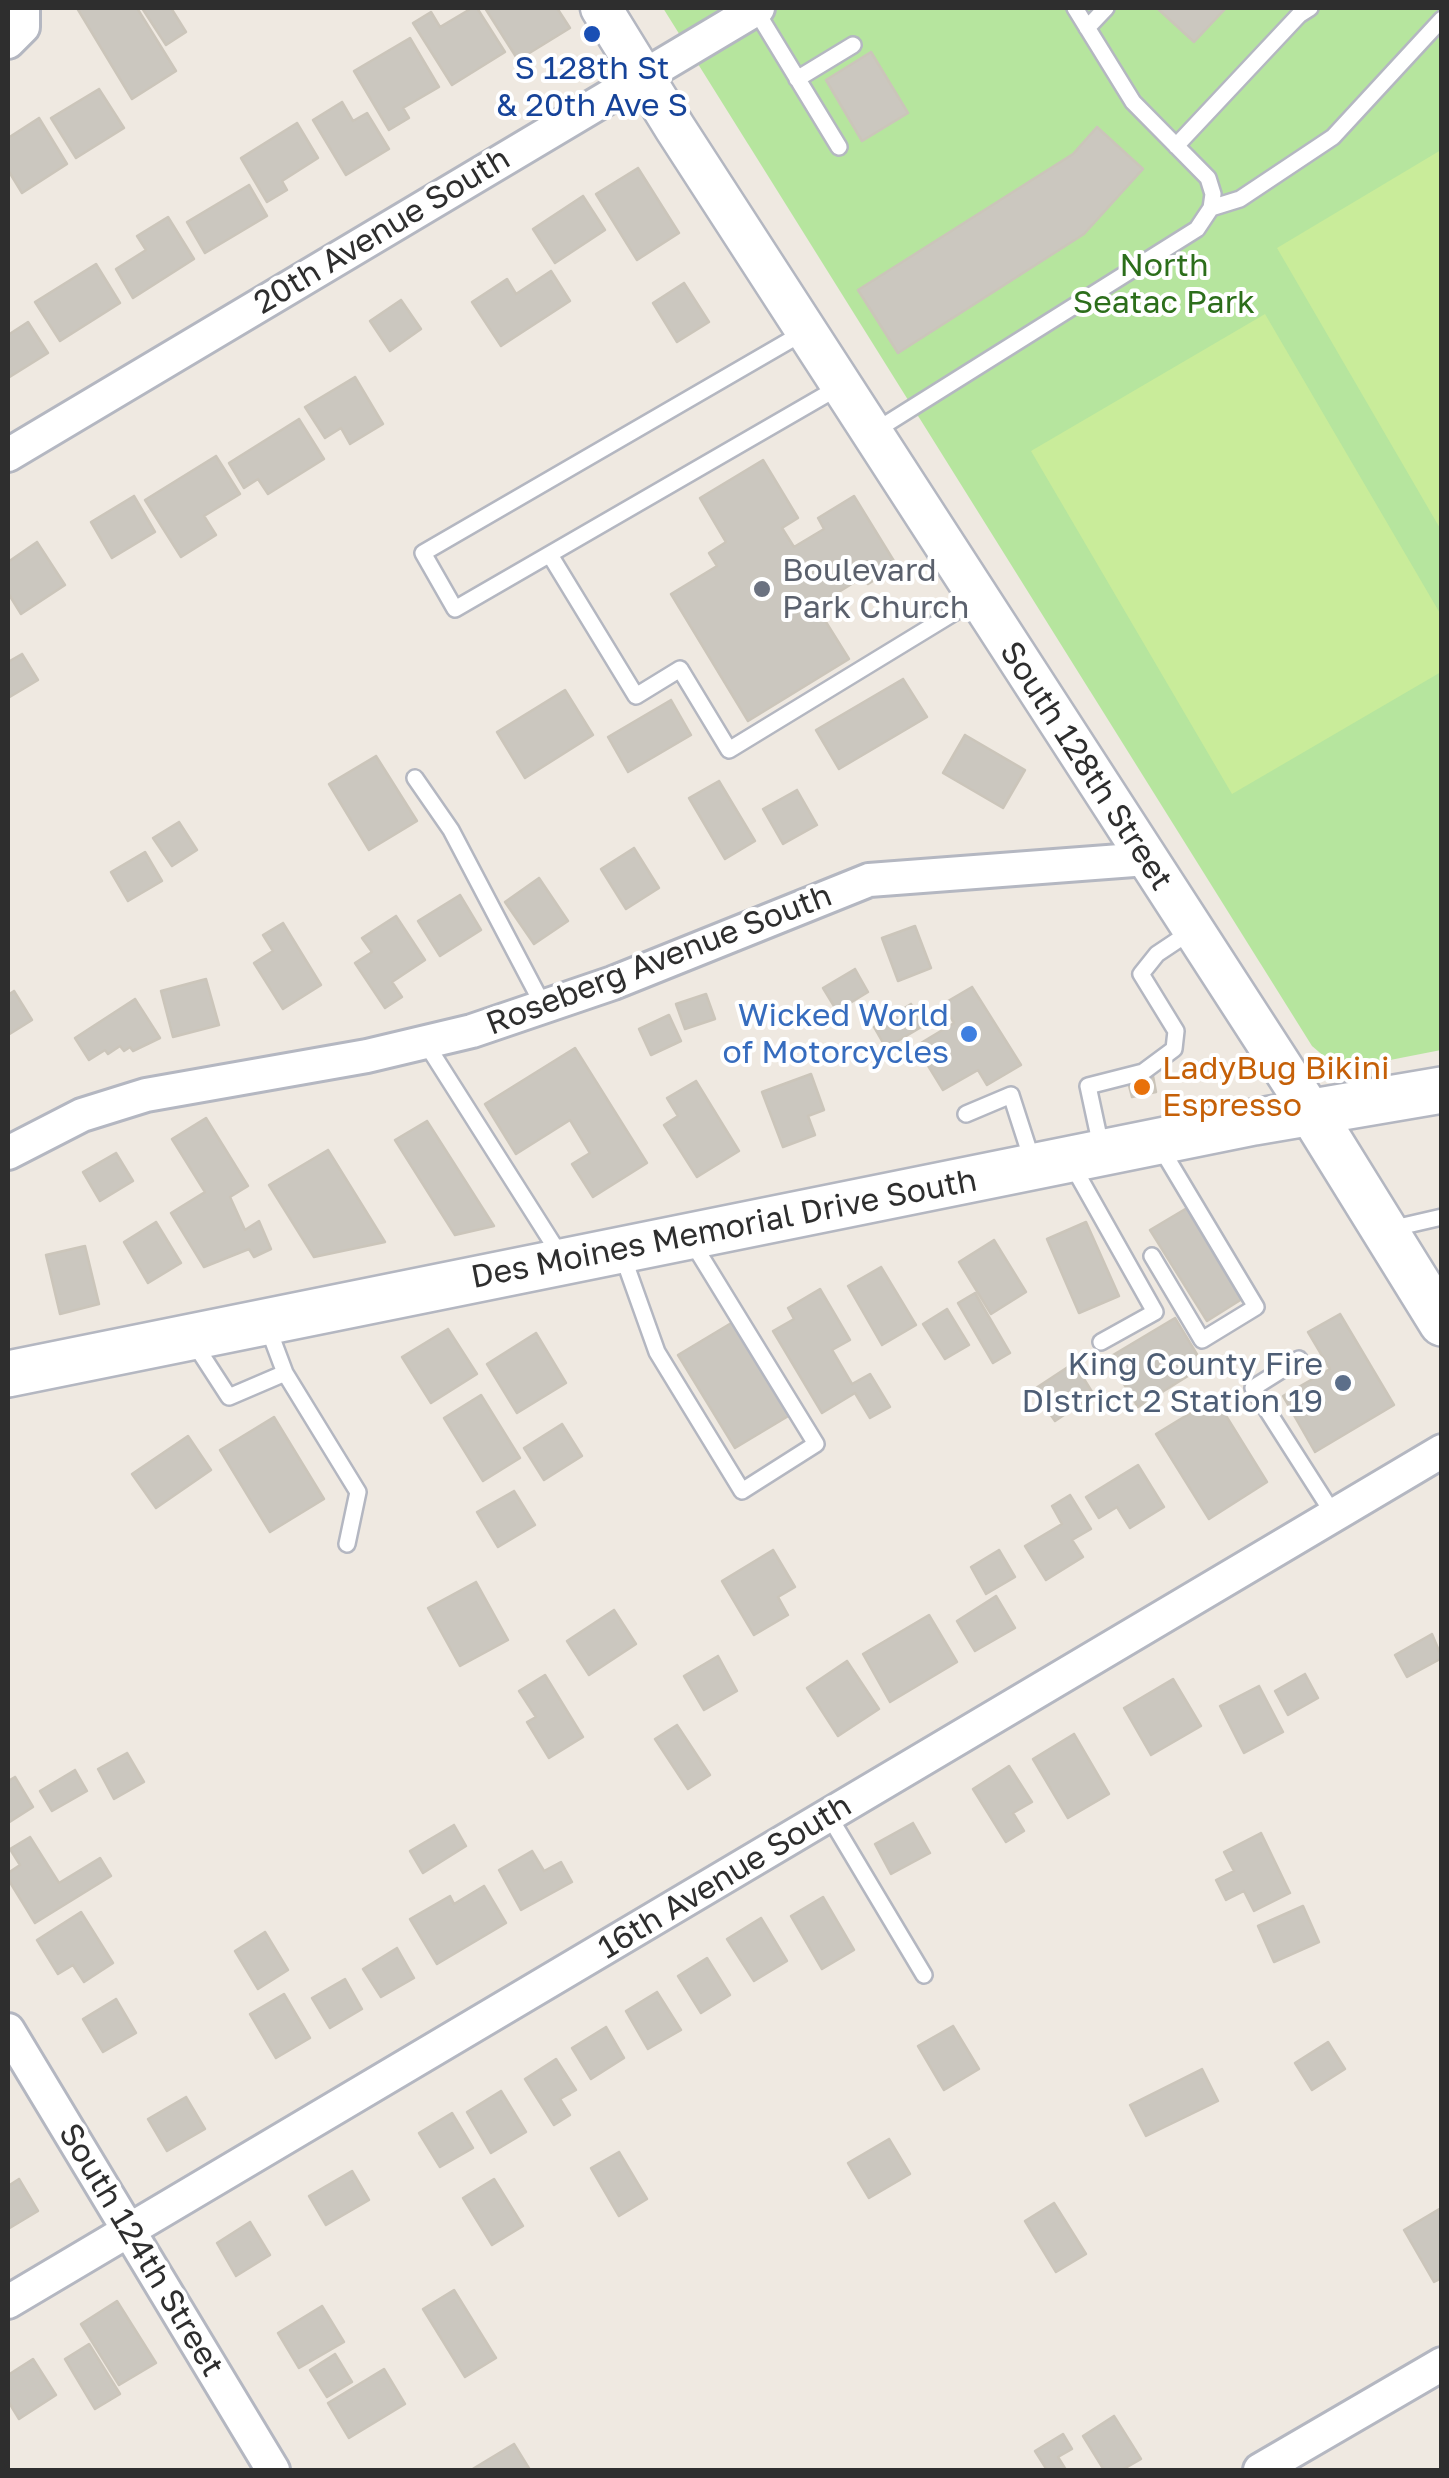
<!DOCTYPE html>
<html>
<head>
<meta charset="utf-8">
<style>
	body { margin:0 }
	#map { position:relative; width:1449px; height:2478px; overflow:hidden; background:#efe9e1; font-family:"Golos Text",sans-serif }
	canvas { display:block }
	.frame { position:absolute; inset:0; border:10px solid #2e2e2e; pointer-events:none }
</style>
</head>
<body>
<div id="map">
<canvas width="1449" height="2478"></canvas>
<div class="frame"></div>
</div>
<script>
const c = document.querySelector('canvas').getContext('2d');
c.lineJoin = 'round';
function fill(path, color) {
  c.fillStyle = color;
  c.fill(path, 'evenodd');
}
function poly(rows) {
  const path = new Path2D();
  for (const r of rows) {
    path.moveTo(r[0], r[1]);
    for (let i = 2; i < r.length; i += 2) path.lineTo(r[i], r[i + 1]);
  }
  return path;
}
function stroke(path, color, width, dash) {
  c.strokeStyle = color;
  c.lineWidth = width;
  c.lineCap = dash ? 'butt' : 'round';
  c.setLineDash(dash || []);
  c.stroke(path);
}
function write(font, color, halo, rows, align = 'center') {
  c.font = font + ' "Golos Text",sans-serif';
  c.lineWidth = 8;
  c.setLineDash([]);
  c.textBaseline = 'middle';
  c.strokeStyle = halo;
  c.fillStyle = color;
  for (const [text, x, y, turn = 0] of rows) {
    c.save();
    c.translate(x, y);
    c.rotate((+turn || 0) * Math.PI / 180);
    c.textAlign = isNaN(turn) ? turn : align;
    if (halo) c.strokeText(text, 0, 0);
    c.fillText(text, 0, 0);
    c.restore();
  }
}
fill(poly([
	[663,8,1441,8,1441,1050,1385,1061,1333,1064,1312,1046]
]), '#b6e59e');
fill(poly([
	[1441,150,1441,530,1277,248],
	[1265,314,1441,615,1441,672,1232,794,1031,451]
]), '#c9ec9a');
const building = poly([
	[77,8,137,8,176,71,132,99,77,8],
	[142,8,171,8,186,32,166,45,142,8],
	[472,8,477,8,505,52,452,85,413,23,431,12,440,27,472,8],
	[485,8,557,8,570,28,518,60,485,8],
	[1157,8,1226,8,1194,42,1157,8],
	[410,38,439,87,403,108,409,118,389,130,354,71,410,38],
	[871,52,908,113,862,141,826,80,871,52],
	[99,89,124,128,76,158,51,118,99,89],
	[342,102,353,121,367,113,389,149,346,175,313,120,342,102],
	[39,118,67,164,22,193,8,170,8,138,39,118],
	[297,123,318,158,282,181,287,190,267,202,241,158,297,123],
	[1097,127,1143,169,1084,234,898,353,858,290,1073,154,1097,127],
	[638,168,679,233,637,260,596,194,638,168],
	[249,185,267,216,205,253,187,222,249,185],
	[583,196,605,230,555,263,533,229,583,196],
	[168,217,194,259,133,298,116,269,146,250,137,236,168,217],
	[96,264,120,303,60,341,35,302,96,264],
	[551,271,570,301,501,346,472,302,507,279,516,294,551,271],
	[684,283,709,322,677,342,653,303,684,283],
	[401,300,421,329,390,351,370,321,401,300],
	[28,322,48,353,8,378,8,335,28,322],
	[355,377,383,424,350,444,341,428,325,438,305,407,355,377],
	[299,419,324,459,268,494,258,479,244,488,229,463,299,419],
	[216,456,240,494,204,516,216,535,181,557,145,500,216,456],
	[763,460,798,518,782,528,794,547,824,529,818,518,854,496,897,566,868,584,863,577,816,606,849,659,748,721,671,594,717,566,709,553,726,542,700,498,763,460],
	[134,496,155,532,112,558,91,522,134,496],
	[37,542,65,585,21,614,8,593,8,562,37,542],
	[22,654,38,680,8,698,8,662,22,654],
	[903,679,927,717,839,769,816,730,903,679],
	[565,690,593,735,525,778,497,732,565,690],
	[671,700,691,735,628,772,608,737,671,700],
	[965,735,1025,770,1003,808,943,773,965,735],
	[376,756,417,821,369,850,329,784,376,756],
	[719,781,755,841,725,859,689,798,719,781],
	[797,790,817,825,783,844,763,809,797,790],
	[179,822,197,850,172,866,153,838,179,822],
	[634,848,659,888,626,909,601,869,634,848],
	[145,852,162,881,128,901,111,872,145,852],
	[539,878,568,921,534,944,505,902,539,878],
	[460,895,481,930,440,956,418,921,460,895],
	[396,916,425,960,392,982,402,997,385,1008,355,963,372,952,362,938,396,916],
	[283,923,321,985,283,1009,254,963,273,951,263,935,283,923],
	[915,926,931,968,898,981,882,938,915,926],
	[855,969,868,992,837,1011,823,988,855,969],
	[206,979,219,1025,173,1037,161,991,206,979],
	[972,987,1021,1065,987,1085,978,1070,943,1090,916,1046,954,1023,943,1004,972,987],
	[14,991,32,1020,8,1035,8,995,14,991],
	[706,994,715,1019,685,1029,676,1004,706,994],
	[135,999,160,1038,133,1051,130,1047,124,1051,120,1046,108,1054,105,1050,89,1060,75,1038,135,999],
	[911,1004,923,1026,886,1048,874,1027,911,1004],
	[669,1015,681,1041,651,1055,639,1029,669,1015],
	[575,1048,647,1163,593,1197,572,1164,590,1153,570,1120,516,1154,485,1104,575,1048],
	[811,1074,824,1110,808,1116,815,1135,783,1147,762,1092,811,1074],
	[1153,1076,1156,1092,1132,1097,1128,1082,1153,1076],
	[696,1081,739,1151,697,1177,664,1125,678,1116,667,1098,696,1081],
	[206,1118,248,1186,230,1197,245,1230,259,1221,271,1249,254,1257,249,1249,204,1267,171,1213,205,1192,172,1139,206,1118],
	[427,1121,494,1226,455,1235,395,1140,427,1121],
	[328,1150,385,1242,314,1257,269,1185,328,1150],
	[116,1153,133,1181,100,1201,83,1172,116,1153],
	[1187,1208,1242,1299,1207,1321,1150,1230,1187,1208],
	[156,1222,181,1263,148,1283,124,1242,156,1222],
	[1086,1222,1119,1296,1079,1313,1047,1239,1086,1222],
	[994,1240,1026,1292,991,1314,959,1262,994,1240],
	[85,1246,99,1304,60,1314,46,1255,85,1246],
	[881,1267,916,1325,882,1345,848,1286,881,1267],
	[820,1289,850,1340,832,1350,852,1384,870,1374,890,1407,870,1418,855,1393,822,1413,773,1331,794,1319,788,1308,820,1289],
	[975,1293,1010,1353,993,1363,958,1303,975,1293],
	[947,1309,969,1345,945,1359,923,1324,947,1309],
	[1340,1314,1394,1405,1315,1452,1283,1396,1330,1369,1308,1332,1340,1314],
	[1175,1318,1204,1366,1138,1407,1108,1358,1175,1318],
	[738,1319,795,1412,735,1448,678,1355,738,1319],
	[448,1329,477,1374,431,1403,402,1357,448,1329],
	[536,1333,566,1383,517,1413,487,1364,536,1333],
	[1074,1363,1094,1395,1055,1421,1033,1390,1074,1363],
	[481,1395,520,1458,483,1481,444,1418,481,1395],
	[1215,1398,1267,1482,1209,1519,1156,1434,1215,1398],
	[274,1417,324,1499,270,1532,220,1450,274,1417],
	[562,1424,582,1456,544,1480,524,1448,562,1424],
	[188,1436,211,1470,156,1508,132,1474,188,1436],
	[1138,1465,1164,1507,1130,1528,1117,1507,1099,1518,1086,1497,1138,1465],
	[514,1491,535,1525,498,1547,477,1512,514,1491],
	[1070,1495,1091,1529,1072,1540,1083,1557,1046,1580,1025,1546,1062,1524,1052,1506,1070,1495],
	[773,1550,795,1587,778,1597,788,1615,754,1635,722,1581,773,1550],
	[999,1550,1015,1577,986,1594,971,1567,999,1550],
	[476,1582,508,1640,460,1666,428,1608,476,1582],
	[996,1596,1015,1628,975,1651,957,1621,996,1596],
	[614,1610,636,1644,589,1675,567,1641,614,1610],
	[929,1615,957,1662,890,1702,863,1654,929,1615],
	[1432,1634,1442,1658,1407,1677,1395,1655,1432,1634],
	[718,1656,737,1691,704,1710,684,1676,718,1656],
	[847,1661,879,1709,838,1736,807,1688,847,1661],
	[1305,1674,1318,1698,1288,1715,1275,1691,1305,1674],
	[545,1675,583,1737,549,1758,527,1722,536,1717,519,1691,545,1675],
	[1173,1679,1201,1726,1151,1755,1124,1708,1173,1679],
	[1259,1686,1283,1732,1244,1753,1220,1706,1259,1686],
	[677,1725,710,1775,688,1789,655,1739,677,1725],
	[1074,1734,1109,1794,1068,1818,1033,1759,1074,1734],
	[127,1753,144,1782,114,1799,98,1769,127,1753],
	[1009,1766,1032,1802,1013,1813,1024,1831,1006,1842,973,1789,1009,1766],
	[75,1770,87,1791,52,1811,40,1791,75,1770],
	[15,1777,33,1807,8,1823,8,1781,15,1777],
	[913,1823,930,1853,891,1874,875,1844,913,1823],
	[454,1825,466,1846,423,1873,410,1851,454,1825],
	[1261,1833,1290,1893,1254,1911,1244,1891,1226,1900,1216,1880,1234,1871,1224,1852,1261,1833],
	[30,1837,59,1883,100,1858,111,1876,35,1923,8,1879,8,1873,20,1865,10,1849,30,1837],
	[532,1851,544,1871,561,1862,572,1882,521,1910,499,1870,532,1851],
	[484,1886,506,1923,437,1964,410,1919,450,1896,454,1904,484,1886],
	[823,1897,854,1950,822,1969,791,1916,823,1897],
	[1303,1906,1319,1942,1274,1962,1258,1926,1303,1906],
	[81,1912,113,1963,84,1982,73,1965,58,1974,37,1940,81,1912],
	[761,1918,787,1961,754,1981,727,1939,761,1918],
	[265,1932,288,1970,258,1989,235,1951,265,1932],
	[397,1948,414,1978,381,1997,363,1969,397,1948],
	[707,1958,730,1995,701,2013,678,1976,707,1958],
	[345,1979,362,2009,330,2028,312,1998,345,1979],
	[657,1992,681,2030,648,2049,626,2011,657,1992],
	[284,1994,310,2038,276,2058,250,2014,284,1994],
	[116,1999,136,2033,103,2052,83,2019,116,1999],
	[953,2026,979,2069,944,2090,918,2046,953,2026],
	[606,2027,624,2058,591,2079,572,2048,606,2027],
	[1328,2042,1345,2069,1312,2090,1295,2063,1328,2042],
	[556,2059,576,2090,560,2099,570,2115,554,2125,525,2079,556,2059],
	[1202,2069,1218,2101,1146,2136,1130,2105,1202,2069],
	[501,2091,526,2132,491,2153,467,2112,501,2091],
	[186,2097,205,2129,167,2151,148,2119,186,2097],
	[452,2113,473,2148,440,2167,419,2133,452,2113],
	[889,2139,910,2174,869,2198,848,2163,889,2139],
	[619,2152,647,2199,619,2216,591,2168,619,2152],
	[352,2171,369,2200,326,2225,309,2196,352,2171],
	[19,2179,38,2211,8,2229,8,2186,19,2179],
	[494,2179,523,2226,492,2245,463,2198,494,2179],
	[1054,2203,1086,2254,1056,2272,1025,2221,1054,2203],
	[1441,2208,1442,2278,1434,2282,1404,2230,1441,2208],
	[250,2222,270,2255,236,2276,217,2243,250,2222],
	[454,2290,496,2358,465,2377,423,2309,454,2290],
	[117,2301,156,2363,119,2385,81,2324,117,2301],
	[322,2306,344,2342,299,2368,278,2333,322,2306],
	[89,2344,120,2394,95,2409,65,2359,89,2344],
	[335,2354,352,2382,327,2397,310,2370,335,2354],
	[33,2359,56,2395,19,2419,8,2401,8,2375,33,2359],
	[384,2369,405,2404,349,2438,328,2403,384,2369],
	[1114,2416,1141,2459,1122,2470,1104,2470,1083,2436,1114,2416],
	[1063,2434,1072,2449,1058,2457,1066,2470,1047,2470,1035,2451,1063,2434],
	[514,2444,530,2470,471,2470,514,2444]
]);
fill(building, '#cbc7bf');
stroke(building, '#cbc5ba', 2.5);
const service = poly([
	[755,9,839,147],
	[1087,28,1106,8],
	[797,79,853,45],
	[1176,146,1299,15,1310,8],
	[1211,208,1240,199,1333,137,1442,19],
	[806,331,423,553,455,609,839,387],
	[875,431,1197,229,1211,208,1213,194,1208,178,1133,102,1075,8],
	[550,555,636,696,680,669,729,750,978,598],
	[415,778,451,830,544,1007],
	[425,1042,562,1258],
	[966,1114,1011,1095,1033,1163],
	[1102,1151,1088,1086,1143,1072,1174,1049,1176,1031,1141,974,1157,954,1193,930],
	[1071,1163,1155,1312,1101,1342],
	[1390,1229,1442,1217],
	[622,1254,657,1352,742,1491,816,1444,692,1242],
	[1152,1256,1202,1340,1256,1307,1159,1145],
	[267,1325,285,1373],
	[192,1340,229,1397,285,1373,358,1492,347,1544],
	[1299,1359,1253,1388,1334,1515],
	[829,1816,924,1975]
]);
const minor = poly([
	[8,42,23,27,23,8],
	[8,455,758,8],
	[8,1153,82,1115,146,1095,367,1056,472,1031,613,983,869,880,1147,859],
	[8,2030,273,2470],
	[8,2302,1442,1451],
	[1260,2470,1442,2364]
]);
const tertiary = poly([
	[601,8,675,128,1312,1113]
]);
const secondary = poly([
	[1312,1113,1442,1323],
	[8,1374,1254,1122,1442,1090]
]);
stroke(service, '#b4b7c1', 20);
stroke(minor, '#b4b7c1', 38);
stroke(tertiary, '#b4b7c1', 45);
stroke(secondary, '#b4b7c1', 50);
stroke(service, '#fff', 15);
stroke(minor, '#fff', 32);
stroke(tertiary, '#fff', 40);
stroke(secondary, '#fff', 45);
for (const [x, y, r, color] of [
	[592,34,10,"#1a4fb4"],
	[762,589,10,"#6b7280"],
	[969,1034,10,"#3f7fe0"],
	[1142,1087,10,"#e8710a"],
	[1343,1383,10,"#5c6f8a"]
]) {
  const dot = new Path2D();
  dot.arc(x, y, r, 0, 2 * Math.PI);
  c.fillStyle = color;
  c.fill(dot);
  stroke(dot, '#fff', 4);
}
write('32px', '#164399', '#fff', [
	["S 128th St",592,69],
	["& 20th Ave S",592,106]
]);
write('32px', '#2e2e2e', '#fff', [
	["20th Avenue South",382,231,-31],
	["South 128th Street",1086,766,57],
	["Roseberg Avenue South",659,960,-21],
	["Des Moines Memorial Drive South",724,1229,-11],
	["16th Avenue South",725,1877,-31],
	["South 124th Street",141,2250,59]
]);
write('32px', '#2c6e1b', '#fff', [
	["North",1164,266],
	["Seatac Park",1164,303]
]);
write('32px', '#5b616d', '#fff', [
	["Boulevard",782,571],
	["Park Church",782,608]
], 'left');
write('32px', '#366cbe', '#fff', [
	["Wicked World",949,1016],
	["of Motorcycles",949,1053]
], 'right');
write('32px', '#c56008', '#fff', [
	["LadyBug Bikini",1162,1069],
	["Espresso",1162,1106]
], 'left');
write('32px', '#4e5e75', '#fff', [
	["King County Fire",1323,1365],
	["DIstrict 2 Station 19",1323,1402]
], 'right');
</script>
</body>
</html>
